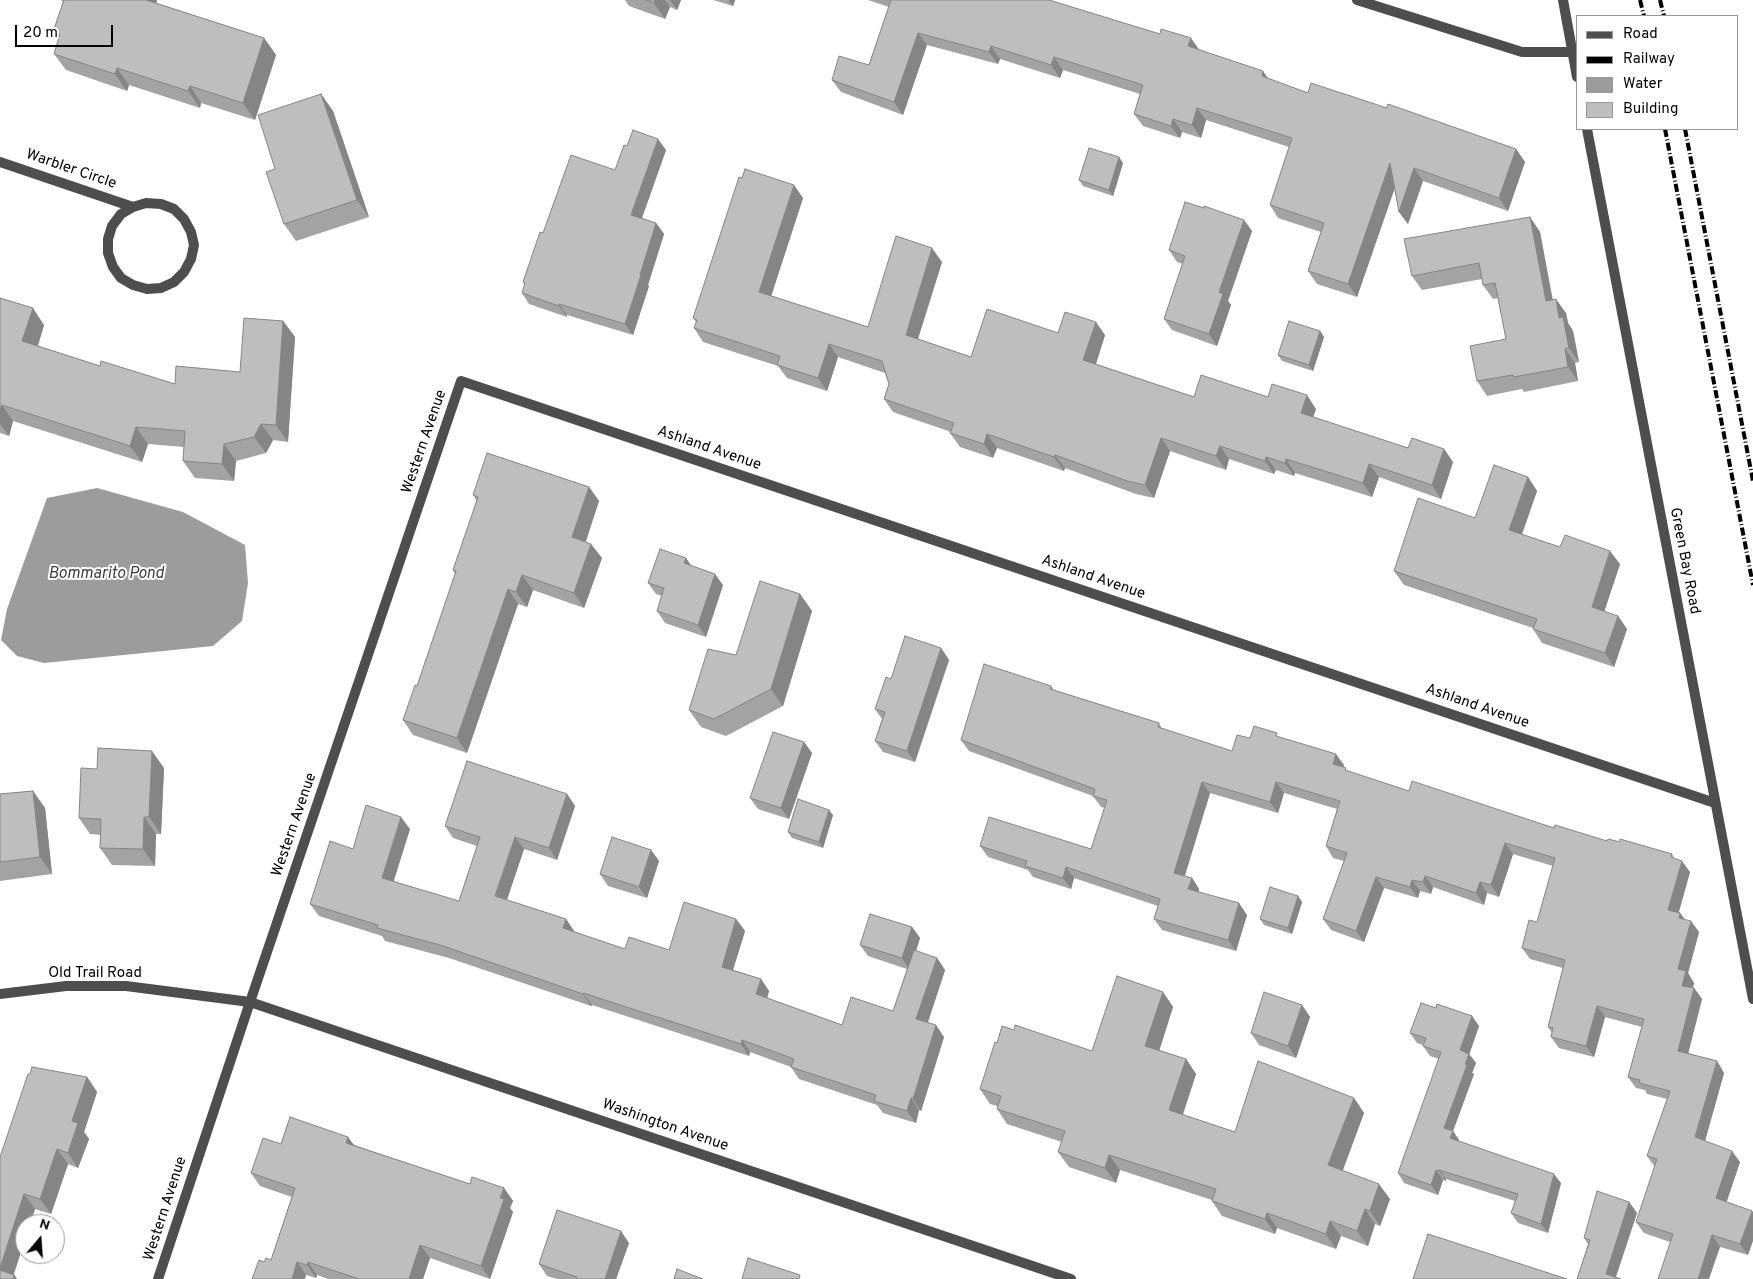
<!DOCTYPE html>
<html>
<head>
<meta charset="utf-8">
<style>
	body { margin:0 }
	#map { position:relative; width:1753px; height:1279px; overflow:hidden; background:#fff; font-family:Overpass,sans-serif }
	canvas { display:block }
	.legend { position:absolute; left:1576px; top:15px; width:162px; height:115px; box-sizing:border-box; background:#fff; border:1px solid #999; margin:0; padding:6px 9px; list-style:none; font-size:15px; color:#000 }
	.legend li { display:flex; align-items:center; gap:10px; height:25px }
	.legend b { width:25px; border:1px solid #999 }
	.north { position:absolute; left:15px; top:1214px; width:50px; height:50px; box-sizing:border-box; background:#fff; border:1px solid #999; border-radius:50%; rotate:18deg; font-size:14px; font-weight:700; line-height:20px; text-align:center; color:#000 }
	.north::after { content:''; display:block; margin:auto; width:18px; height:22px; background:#000; clip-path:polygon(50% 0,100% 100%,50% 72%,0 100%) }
	.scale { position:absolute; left:15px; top:25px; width:98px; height:22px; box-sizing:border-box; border:2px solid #000; border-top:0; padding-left:6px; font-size:15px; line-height:18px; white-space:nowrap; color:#000; -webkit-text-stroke:4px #fff; paint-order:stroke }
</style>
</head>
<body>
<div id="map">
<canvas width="1753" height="1279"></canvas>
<ul class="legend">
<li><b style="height:6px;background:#4e4e4e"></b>Road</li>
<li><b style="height:6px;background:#000"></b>Railway</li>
<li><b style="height:14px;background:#9c9c9c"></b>Water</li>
<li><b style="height:14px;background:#bebebe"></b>Building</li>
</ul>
<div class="north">N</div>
<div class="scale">20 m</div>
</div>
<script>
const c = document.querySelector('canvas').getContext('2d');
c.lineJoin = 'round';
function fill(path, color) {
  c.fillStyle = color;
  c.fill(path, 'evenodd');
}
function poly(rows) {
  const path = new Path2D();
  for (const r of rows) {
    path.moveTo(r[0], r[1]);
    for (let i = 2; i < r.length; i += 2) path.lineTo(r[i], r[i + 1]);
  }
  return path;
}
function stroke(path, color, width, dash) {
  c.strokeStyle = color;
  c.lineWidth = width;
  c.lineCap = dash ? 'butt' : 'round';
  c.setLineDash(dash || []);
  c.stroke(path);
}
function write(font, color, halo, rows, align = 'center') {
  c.font = font + ' Overpass,sans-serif';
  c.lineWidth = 4;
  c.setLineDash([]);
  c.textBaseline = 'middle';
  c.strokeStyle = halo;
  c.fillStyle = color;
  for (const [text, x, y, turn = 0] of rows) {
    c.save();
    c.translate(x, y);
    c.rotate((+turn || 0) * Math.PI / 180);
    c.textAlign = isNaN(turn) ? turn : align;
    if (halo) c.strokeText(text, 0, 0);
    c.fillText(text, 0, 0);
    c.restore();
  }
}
fill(poly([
	[97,488,183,512,245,545,248,583,242,621,213,646,44,663,17,656,1,640,7,609,47,498]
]), '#9c9c9c');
stroke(poly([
	[1357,0,1522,52,1572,52],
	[1563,0,1577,77],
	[1587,129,1753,999],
	[0,162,133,207,146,203,161,204,174,209,184,219,191,232,194,245,191,259,184,272,174,282,161,288,147,289,133,285,121,278,113,267,108,253,108,239,112,226,121,214,133,207],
	[0,994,66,986,126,986,250,1002,1071,1279],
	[158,1279,250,1002,461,381,1715,803]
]), '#4e4e4e', 10);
stroke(poly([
	[1640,0,1644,16],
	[1660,0,1664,16],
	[1665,129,1753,585],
	[1685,129,1753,481]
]), '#000', 4, [8, 2.5, 1, 2.5]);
fill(poly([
	[61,0,157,0,156,3,264,38,276,55,255,120,201,103,200,108,129,85,127,91,66,70,54,54,58,39,53,32,63,2],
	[625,0,681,0,677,10,670,7,665,19,629,6],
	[713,0,735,0,733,6],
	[868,0,1049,0,1198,49,1269,79,1308,93,1387,108,1516,149,1525,162,1508,211,1423,181,1408,224,1399,212,1395,187,1357,297,1317,284,1308,271,1321,232,1278,218,1270,205,1289,147,1206,120,1201,138,1182,132,1180,138,1143,126,1134,114,1140,94,1063,70,1060,78,1000,59,998,64,927,45,903,115,841,92,832,80,869,65,889,7],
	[321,94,333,111,369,217,296,241,284,224,275,169],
	[627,146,666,150,642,218,656,223,664,234,648,285,649,286,633,335,567,315,567,317,529,304,522,293,525,284,523,282,543,233,615,170],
	[1123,163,1113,196,1083,186,1079,180],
	[803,198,771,296,868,327,942,262,918,339,971,357,1058,333,1105,335,1096,364,1194,397,1268,397,1316,409,1313,417,1408,448,1444,449,1453,462,1441,499,1379,477,1372,497,1295,473,1294,476,1276,470,1274,474,1229,459,1226,470,1170,451,1154,498,1136,494,1065,468,1064,471,997,448,993,458,960,447,950,433,951,432,893,412,884,399,889,384,885,373,838,357,827,391,787,378,778,366,703,342,694,328,696,322,693,318],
	[1204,208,1244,220,1252,231,1228,301,1231,305,1217,346,1172,330,1164,319,1183,264,1177,262,1169,250],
	[1530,217,1540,232,1553,300,1566,313,1568,323,1573,331,1579,362,1575,363,1578,381,1524,392,1522,389,1487,396,1477,381,1506,339,1498,298,1493,299,1483,285,1482,279,1422,290,1412,276],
	[0,298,44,325,38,346,100,366,175,384,240,372,283,321,295,337,288,442,273,440,266,453,236,461,234,481,195,478,183,461,184,447,148,444,142,462,13,421,9,436,0,433],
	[1320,331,1324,337,1313,371,1282,361,1278,355],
	[1528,477,1537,491,1522,535,1560,547,1620,564,1604,612,1618,616,1627,629,1614,667,1542,643,1533,629,1533,628,1404,585,1394,571,1475,518],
	[589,487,599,501,586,542,602,558,584,608,533,590,527,607,518,604,467,753,413,735,403,720,417,686,455,574,453,570,477,501,473,495],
	[686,558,691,566,723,585,706,637,665,623,657,611,662,596,656,594,648,583],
	[800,594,812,611,783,706,726,736,701,727,689,710,736,655],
	[941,648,949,660,915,762,883,752,875,741,882,719,875,709],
	[1051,686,1054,690,1159,723,1162,729,1232,751,1250,738,1279,737,1344,765,1343,767,1347,771,1409,791,1607,841,1620,842,1672,854,1674,858,1690,872,1679,912,1680,913,1685,920,1699,932,1688,973,1694,983,1693,988,1694,988,1702,999,1688,1053,1717,1061,1724,1073,1705,1141,1740,1162,1726,1202,1748,1255,1720,1247,1670,1242,1644,1233,1636,1222,1655,1167,1647,1156,1667,1099,1647,1094,1645,1090,1636,1088,1628,1077,1642,1027,1605,1017,1594,1057,1559,1048,1551,1037,1552,1033,1548,1027,1563,968,1530,959,1522,948,1537,922,1553,866,1513,854,1499,897,1487,893,1484,905,1433,887,1431,894,1420,891,1418,898,1384,888,1364,942,1331,930,1323,919,1344,861,1333,858,1326,846,1337,809,1284,793,1278,813,1210,793,1185,876,1192,878,1199,889,1199,892,1247,915,1236,951,1162,930,1154,919,1158,906,1074,878,1071,889,1033,877,1028,870,988,857,980,846,1091,849,1105,808,1101,807,1093,796,969,751,961,740],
	[804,742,812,753,789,819,758,809,750,798],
	[164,768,161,834,156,834,155,866,112,865,100,848,101,835,90,834,79,818,97,769],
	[33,791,45,808,52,874,0,881,0,794],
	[567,794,575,806,557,860,524,849,507,900,566,919,574,931,574,932,625,949,669,950,736,919,745,931,733,970,761,979,769,991,767,998,842,1025,893,1011,907,969,868,956,860,945,912,927,920,938,916,951,937,958,945,970,928,1022,944,1037,921,1111,919,1110,916,1123,883,1113,877,1105,799,1079,791,1067,750,1052,749,1056,592,1005,591,1006,449,958,385,941,382,936,319,916,310,904,353,849,410,829,393,882,459,901,477,846,453,838,445,826],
	[833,815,823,848,792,838,788,832],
	[651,850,659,861,647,898,608,886,600,874],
	[1298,896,1302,902,1292,934,1264,925,1260,919],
	[1163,992,1173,1007,1159,1050,1186,1059,1196,1074,1183,1115,1235,1132,1354,1098,1364,1113,1343,1170,1390,1199,1380,1226,1375,1224,1368,1246,1341,1236,1336,1249,1277,1228,1275,1234,1222,1216,1212,1201,1212,1200,1120,1170,1116,1183,1069,1167,1058,1152,1062,1142,1007,1124,997,1109,997,1106,990,1104,980,1089,997,1043,1014,1030,1092,1051],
	[1302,1005,1310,1017,1296,1058,1259,1045,1251,1033],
	[1436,1008,1472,1016,1479,1026,1469,1054,1476,1063,1472,1073,1474,1074,1453,1131,1459,1140,1459,1141,1561,1183,1548,1233,1518,1223,1511,1213,1515,1201,1446,1179,1446,1181,1443,1180,1438,1195,1404,1183,1398,1173,1439,1059,1430,1056,1423,1046,1423,1045,1417,1043,1410,1033],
	[30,1074,87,1077,97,1092,84,1132,89,1139,78,1168,68,1164,51,1214,35,1209,14,1274,17,1279,0,1279],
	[348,1137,354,1145,470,1184,504,1188,513,1201,510,1208,513,1212,490,1279,430,1258,423,1279,328,1279,317,1275,316,1278,264,1262,271,1260,292,1197,260,1186,251,1173,281,1144],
	[1629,1202,1637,1213,1616,1277,1577,1279,1588,1244,1584,1238],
	[629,1243,616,1279,557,1279,547,1276,539,1264]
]), '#a3a3a3');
fill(poly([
	[141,0,157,0,152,15],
	[655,0,665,0,670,7,665,19,654,3],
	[670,0,681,0,677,10],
	[728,0,735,0,733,6],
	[918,33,927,45,903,115,894,102],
	[264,38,276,55,255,120,243,103],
	[1191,38,1200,51,1188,46],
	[991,46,1000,59,998,64,989,52],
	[1054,57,1063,70,1060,78,1051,65],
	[117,68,129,85,127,91,115,74],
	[1263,71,1272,84,1262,76],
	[190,86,201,103,200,108,188,91],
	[321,94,333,111,369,217,357,200],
	[1197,108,1206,120,1201,138,1192,125],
	[1173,119,1182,132,1180,138,1171,126],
	[658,139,666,150,639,226,631,215],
	[1516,149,1525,162,1508,211,1499,198],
	[1119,157,1123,163,1113,196,1109,190],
	[1390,163,1399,176,1357,297,1348,284],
	[1414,168,1423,181,1408,224,1399,212],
	[794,185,803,198,768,306,759,292],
	[1530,217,1540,232,1555,315,1546,301],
	[1244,220,1252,231,1228,301,1231,305,1217,346,1209,334,1219,292],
	[656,223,664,234,648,285,649,286,633,335,625,324],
	[932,248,942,262,915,348,906,335],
	[1556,299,1566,313,1568,323,1573,331,1579,362,1569,348,1559,318],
	[559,304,567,315,567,317,559,306],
	[33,308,44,325,34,358,22,341],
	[283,321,295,337,288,442,276,425],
	[1096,322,1105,335,1093,373,1083,360],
	[1320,331,1324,337,1313,371,1309,365],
	[829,344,838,357,827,391,818,378],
	[1565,349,1575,363,1578,381,1568,367],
	[1307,395,1316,409,1310,426,1301,413],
	[2,405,13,421,9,436,0,424,0,410],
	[261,424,273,440,266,453,254,437],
	[136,427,148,444,142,462,130,446],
	[987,434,997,448,993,458,984,444],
	[1161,438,1170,451,1154,498,1145,485],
	[224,444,236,461,234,481,222,464],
	[1220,446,1229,459,1226,470,1216,456],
	[1444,449,1453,462,1441,499,1432,485],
	[1055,455,1065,468,1064,471,1054,457],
	[1266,457,1276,470,1274,474,1265,461],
	[1286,459,1295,473,1294,476,1285,463],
	[1369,464,1379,477,1372,497,1363,483],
	[1528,477,1537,491,1518,544,1509,530],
	[589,487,599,501,582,551,572,537],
	[591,544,602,558,584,608,574,593],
	[1610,551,1620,564,1601,621,1592,607],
	[686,558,694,570,684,563],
	[715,574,723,585,706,637,698,625],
	[522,575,533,590,527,607,516,592],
	[508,589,518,604,467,753,457,738],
	[800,594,812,611,783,706,771,689],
	[1618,616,1627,629,1614,667,1605,653],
	[941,648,949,660,915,762,907,751],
	[804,742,812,753,789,819,781,808],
	[152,751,164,768,161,834,149,817],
	[1336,754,1344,765,1340,775,1333,764],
	[1202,782,1210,793,1182,884,1174,873],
	[1276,782,1284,793,1278,813,1270,802],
	[33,791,45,808,52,874,40,857],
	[567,794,575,806,557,860,549,848],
	[829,810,833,815,823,848,819,842],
	[144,817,156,834,155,866,143,849],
	[401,817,410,829,391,890,382,878],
	[515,837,524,849,504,908,495,896],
	[1505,843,1513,854,1499,897,1491,885],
	[651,850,659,861,647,898,639,887],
	[1682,861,1690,872,1676,921,1668,910],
	[1066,867,1074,878,1071,889,1063,878],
	[1425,876,1433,887,1431,894,1423,882],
	[1376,877,1384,888,1364,942,1356,931],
	[1192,878,1199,889,1196,900,1188,889],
	[1412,880,1420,891,1418,898,1410,887],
	[1480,882,1487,893,1484,905,1476,893],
	[1298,896,1302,902,1292,934,1288,928],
	[1239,903,1247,915,1236,951,1228,940],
	[1680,913,1688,924,1679,918],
	[566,919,574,931,571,940,563,928],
	[736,919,745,931,730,979,722,967],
	[1691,921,1699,932,1688,973,1694,983,1690,997,1682,986,1678,969],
	[912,927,920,938,910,970,902,958],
	[937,958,945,970,925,1031,916,1019],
	[761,979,769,991,765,1006,756,994],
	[1694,988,1702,999,1686,1062,1678,1051],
	[1163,992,1173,1007,1156,1061,1145,1046],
	[583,993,592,1005,591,1006,583,994],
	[1302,1005,1310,1017,1296,1058,1288,1046],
	[1597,1006,1605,1017,1594,1057,1586,1046],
	[1472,1016,1479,1026,1469,1055,1469,1054,1476,1063,1472,1073,1474,1074,1453,1131,1459,1140,1457,1148,1444,1128,1460,1050],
	[936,1025,944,1037,921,1111,913,1099],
	[742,1040,750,1052,749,1056,741,1044],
	[1186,1059,1196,1074,1179,1125,1169,1110],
	[1717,1061,1724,1073,1703,1148,1695,1137],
	[87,1077,97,1092,84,1132,89,1139,78,1168,68,1153,72,1121],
	[911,1098,919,1110,916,1123,907,1111],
	[1354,1098,1364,1113,1339,1180,1328,1165],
	[348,1137,357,1150,346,1143],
	[57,1149,68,1164,51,1214,40,1199],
	[1732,1151,1740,1162,1724,1210,1716,1198],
	[1109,1155,1120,1170,1116,1183,1105,1168],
	[1436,1170,1443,1180,1438,1195,1431,1185],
	[1439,1170,1446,1179,1446,1181,1439,1171],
	[1554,1174,1561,1183,1548,1233,1541,1224],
	[1379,1184,1390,1199,1380,1226,1370,1211],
	[504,1188,513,1201,510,1208,513,1212,490,1279,481,1266],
	[24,1194,35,1209,30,1224,25,1224,25,1239,12,1279,0,1271,0,1268],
	[1629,1202,1637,1213,1615,1279,1606,1274],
	[1365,1209,1375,1224,1368,1246,1357,1231],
	[1752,1211,1753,1212,1753,1241,1748,1255,1740,1244],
	[1267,1213,1277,1228,1275,1234,1265,1219],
	[1330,1221,1341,1236,1336,1249,1326,1234],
	[621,1231,629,1243,616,1279,605,1279],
	[1712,1235,1720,1247,1709,1279,1698,1279],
	[420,1245,430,1258,423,1279,409,1279],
	[297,1262,306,1275,305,1279,292,1279],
	[308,1262,317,1275,316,1278,307,1265],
	[14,1275,17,1279,13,1279]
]), '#858585');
const building = poly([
	[64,0,146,0,264,38,243,103,190,86,188,91,117,68,115,74,54,54,60,34,53,32,64,0],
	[646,0,655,0,654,3,646,0],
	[891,0,1049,0,1160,34,1161,29,1191,38,1188,46,1263,71,1262,76,1308,93,1311,83,1387,108,1388,104,1516,149,1499,198,1414,168,1399,212,1390,163,1348,284,1308,271,1324,223,1270,205,1292,138,1197,108,1192,125,1173,119,1171,126,1134,114,1143,85,1054,57,1051,65,991,46,989,52,918,33,894,102,832,80,839,56,869,65,891,0],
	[321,94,357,200,284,224,266,172,275,169,258,115,321,94],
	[633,130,658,139,631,215,656,223,640,275,641,275,625,324,559,304,559,306,522,293,525,283,523,282,540,232,543,233,571,155,615,170,624,145,627,146,633,130],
	[1089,148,1119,157,1109,190,1079,180,1089,148],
	[745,169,794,185,759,292,868,327,896,236,932,248,906,335,971,357,987,309,1058,333,1065,312,1096,322,1083,360,1194,397,1201,375,1268,397,1272,384,1307,395,1301,413,1408,448,1412,438,1444,449,1432,485,1369,464,1363,483,1286,459,1285,463,1266,457,1265,461,1220,446,1216,456,1161,438,1145,485,1127,481,1055,455,1054,457,987,434,984,444,950,433,954,423,884,399,889,384,882,361,829,344,818,378,777,365,780,356,694,328,697,320,693,318,739,177,742,178,745,169],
	[1185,202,1204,208,1204,206,1244,220,1219,292,1223,294,1209,334,1164,319,1185,256,1169,250,1185,202],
	[1530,217,1546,301,1556,299,1559,318,1563,317,1569,348,1565,349,1568,367,1514,377,1513,375,1477,381,1470,346,1506,339,1495,283,1483,285,1479,263,1412,276,1404,239,1530,217],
	[0,298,33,308,22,341,100,366,101,361,175,384,176,366,240,372,244,318,283,321,276,425,261,424,254,437,224,444,222,464,183,461,185,431,136,427,130,446,2,405,0,410,0,298],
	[1289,321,1320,331,1309,365,1278,355,1289,321],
	[487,453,589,487,572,537,591,544,574,593,522,575,516,592,508,589,457,738,403,720,415,685,417,686,456,571,453,570,478,497,473,495,487,453],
	[1494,465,1528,477,1509,530,1560,547,1565,535,1610,551,1592,607,1618,616,1605,653,1533,629,1537,619,1394,571,1418,498,1475,518,1494,465],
	[660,549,686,558,684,563,715,574,698,625,657,611,664,588,648,583,660,549],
	[760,581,800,594,771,689,714,719,689,710,708,649,736,655,760,581],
	[905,636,941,648,907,751,875,741,885,712,875,709,886,677,891,679,905,636],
	[984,664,1051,686,1050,689,1159,723,1158,727,1232,751,1237,735,1250,738,1254,726,1277,733,1276,736,1336,754,1333,764,1346,768,1345,770,1409,791,1412,781,1554,828,1555,825,1607,841,1608,839,1620,842,1620,839,1672,854,1671,857,1682,861,1668,910,1680,913,1679,918,1691,921,1678,969,1686,971,1682,986,1694,988,1678,1051,1717,1061,1695,1137,1732,1151,1716,1198,1752,1211,1740,1244,1712,1235,1698,1279,1658,1279,1673,1234,1636,1222,1657,1159,1647,1156,1670,1091,1639,1083,1640,1080,1628,1077,1644,1019,1597,1006,1586,1046,1551,1037,1553,1028,1548,1027,1565,960,1522,948,1529,920,1537,922,1555,858,1505,843,1491,885,1480,882,1476,893,1425,876,1423,882,1412,880,1410,887,1376,877,1356,931,1323,919,1347,853,1326,846,1340,801,1276,782,1270,802,1202,782,1174,873,1192,878,1188,889,1239,903,1228,940,1154,919,1160,899,1066,867,1063,878,1025,866,1027,861,980,846,989,817,1091,849,1107,800,1093,796,1095,789,961,740,984,664],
	[773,732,804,742,781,808,750,798,773,732],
	[98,748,152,751,149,817,144,817,143,849,100,848,101,819,79,818,81,768,97,769,98,748],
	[467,761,567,794,549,848,515,837,495,896,566,919,563,928,625,949,629,937,669,950,684,902,736,919,722,967,761,979,756,994,842,1025,851,997,893,1011,914,950,937,958,916,1019,936,1025,913,1099,911,1098,907,1111,874,1101,876,1095,791,1067,794,1059,742,1040,741,1044,583,993,583,994,440,945,377,928,378,925,310,904,330,841,353,849,366,805,401,817,382,878,459,901,480,837,445,826,467,761],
	[33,791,40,857,0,862,0,794,33,791],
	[798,799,829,810,819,842,788,832,798,799],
	[612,837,651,850,639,887,600,874,612,837],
	[1270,887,1298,896,1288,928,1260,919,1270,887],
	[870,914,912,927,902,958,860,945,870,914],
	[1117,976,1163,992,1145,1046,1186,1059,1169,1110,1235,1132,1258,1061,1354,1098,1328,1165,1379,1184,1370,1211,1365,1209,1357,1231,1330,1221,1326,1234,1267,1213,1265,1219,1212,1201,1216,1189,1109,1155,1105,1168,1058,1152,1065,1131,997,1109,1001,1096,980,1089,995,1042,997,1043,1002,1026,1014,1030,1015,1025,1092,1051,1117,976],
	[1264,992,1302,1005,1288,1046,1251,1033,1264,992],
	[1421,1003,1436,1008,1437,1004,1472,1016,1460,1050,1469,1054,1465,1064,1467,1065,1444,1128,1453,1131,1450,1138,1554,1174,1541,1224,1511,1213,1518,1194,1439,1170,1439,1171,1436,1170,1431,1185,1398,1173,1441,1052,1423,1046,1426,1038,1410,1033,1421,1003],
	[32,1067,87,1077,72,1121,78,1123,68,1153,57,1149,40,1199,24,1194,0,1268,0,1157,28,1074,30,1074,32,1067],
	[290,1117,348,1137,346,1143,470,1184,472,1177,504,1188,500,1198,504,1199,481,1266,420,1245,409,1279,359,1279,308,1262,307,1265,297,1262,292,1279,252,1279,259,1260,264,1262,266,1258,271,1260,295,1188,251,1173,263,1138,281,1144,290,1117],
	[1597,1191,1629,1202,1606,1274,1621,1279,1577,1279,1590,1240,1584,1238,1597,1191],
	[557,1210,621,1231,605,1279,577,1279,577,1277,539,1264,557,1210],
	[1428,1234,1567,1279,1413,1279,1428,1234],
	[748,1258,800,1275,799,1279,742,1279,748,1258],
	[677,1269,703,1279,674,1279,677,1269],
	[0,1270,14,1275,13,1279,0,1279,0,1270]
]);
fill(building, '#bebebe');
stroke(building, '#858585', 1);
write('15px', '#000', '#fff', [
	["Warbler Circle",71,170,19],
	["Western Avenue",425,442,-71],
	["Ashland Avenue",709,449,19],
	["Green Bay Road",1684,561,79],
	["Ashland Avenue",1093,578,19],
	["Ashland Avenue",1477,707,19],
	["Western Avenue",295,825,-71],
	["Old Trail Road",95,974],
	["Washington Avenue",665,1126,19],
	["Western Avenue",166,1209,-72]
]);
write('italic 16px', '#3d3d3d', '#fff', [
	["Bommarito Pond",106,575]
]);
</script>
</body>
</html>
